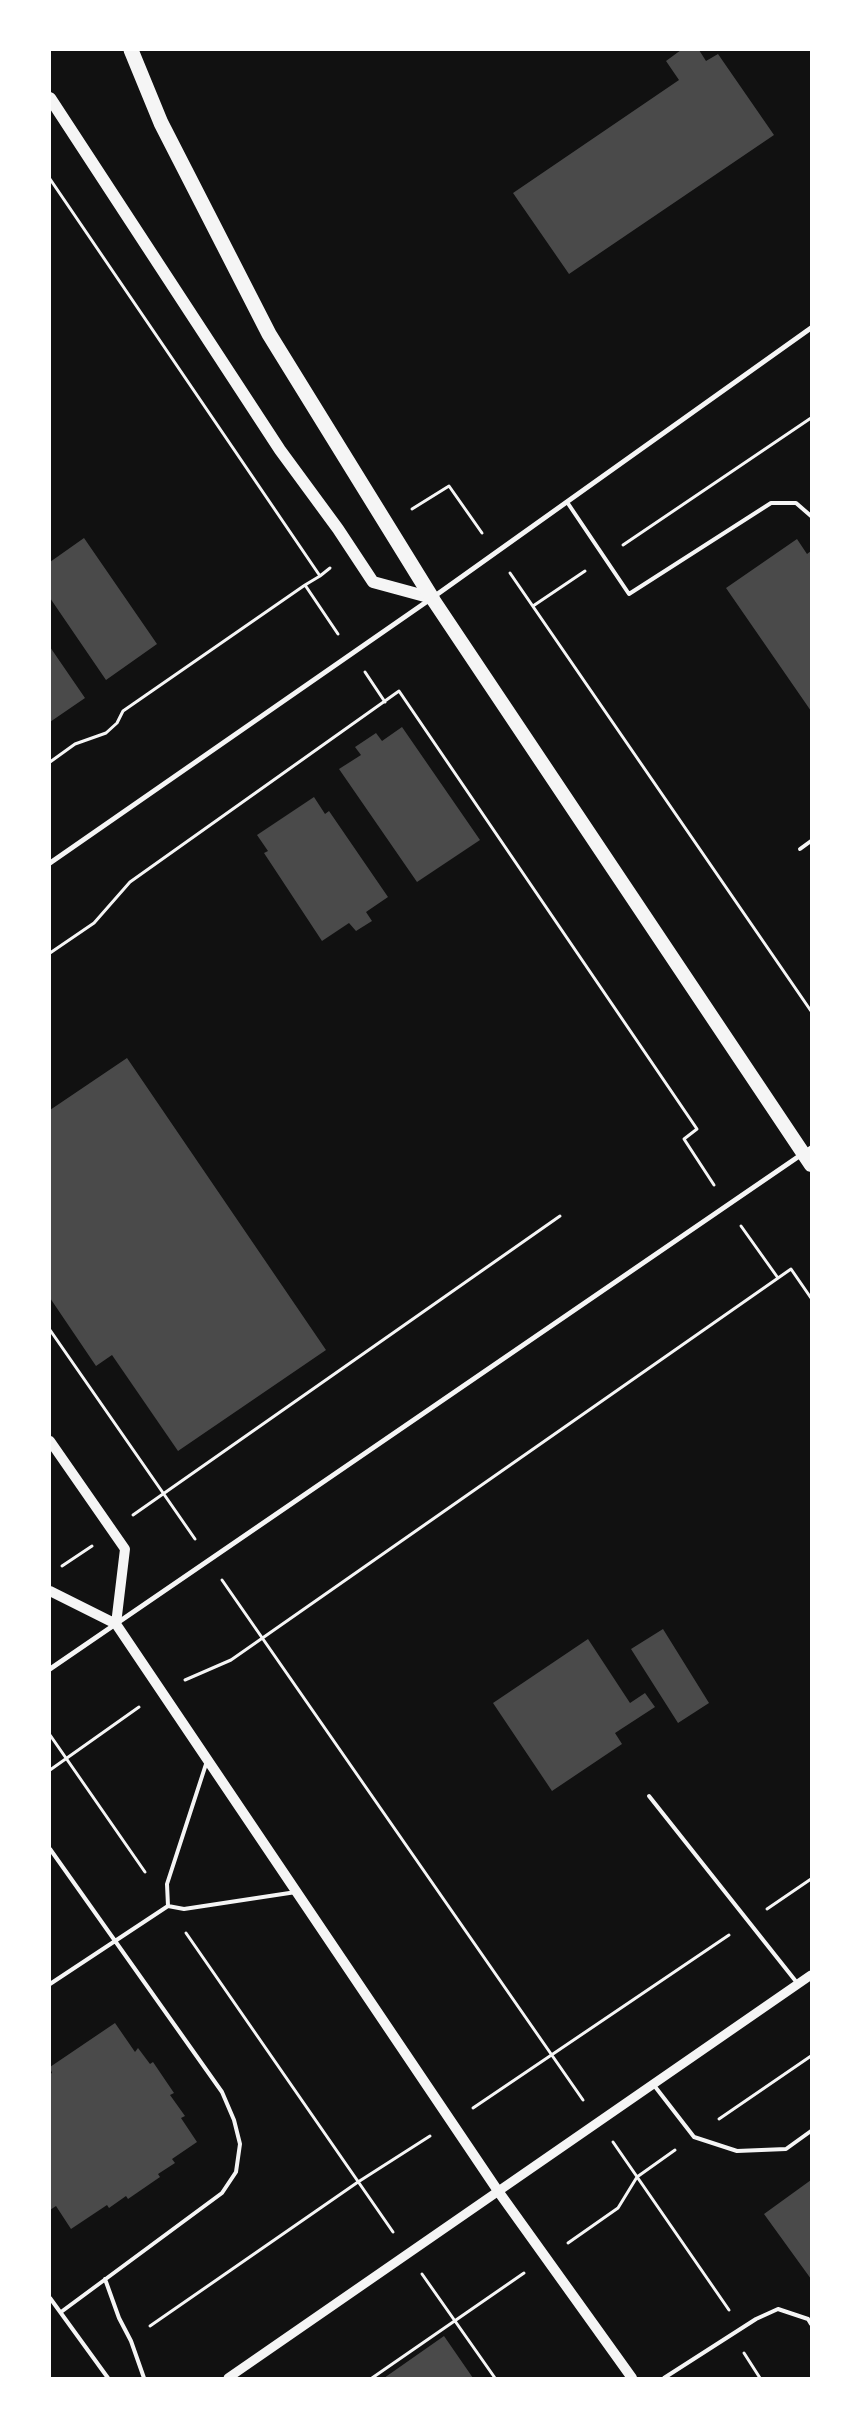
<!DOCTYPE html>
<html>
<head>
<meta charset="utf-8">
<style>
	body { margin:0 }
	#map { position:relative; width:861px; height:2428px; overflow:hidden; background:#111; font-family:Mulish,sans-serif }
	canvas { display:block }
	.frame { position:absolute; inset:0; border:51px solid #fff; pointer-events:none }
</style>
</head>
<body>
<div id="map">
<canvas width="861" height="2428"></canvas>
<div class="frame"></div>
</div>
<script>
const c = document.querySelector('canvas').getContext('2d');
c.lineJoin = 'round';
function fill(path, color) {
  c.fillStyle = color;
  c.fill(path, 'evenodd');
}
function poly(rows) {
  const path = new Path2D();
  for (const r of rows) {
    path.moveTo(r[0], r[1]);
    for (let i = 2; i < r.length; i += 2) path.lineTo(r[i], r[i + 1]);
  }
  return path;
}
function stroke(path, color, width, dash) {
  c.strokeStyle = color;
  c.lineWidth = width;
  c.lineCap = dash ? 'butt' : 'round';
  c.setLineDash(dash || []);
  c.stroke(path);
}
fill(poly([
	[681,50,699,50,706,61,718,54,774,135,569,274,513,193,679,80,666,61],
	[84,538,157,644,106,680,50,598,50,562],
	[797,539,807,554,811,551,811,711,726,588],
	[50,647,85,698,50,722],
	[402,727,480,840,417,882,339,769,361,755,355,747,376,733,382,741],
	[314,797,325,814,329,811,388,897,366,912,372,921,356,931,349,923,322,941,264,853,268,851,257,835],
	[127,1058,326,1350,178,1451,112,1355,96,1366,50,1298,50,1110],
	[663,1629,709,1703,678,1723,631,1649],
	[588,1639,630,1703,645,1693,655,1707,615,1733,622,1744,552,1791,493,1703],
	[115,2023,135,2052,138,2048,150,2064,153,2062,174,2093,170,2095,185,2116,181,2118,197,2142,172,2159,175,2163,158,2174,160,2177,128,2199,126,2196,109,2208,107,2205,71,2229,56,2206,50,2210,50,2074,52,2073,50,2067],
	[811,2180,811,2279,764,2214],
	[444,2336,473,2378,384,2378]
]), '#4a4a4a');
stroke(poly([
	[50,179,320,576,305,585,338,634],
	[412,509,449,486,482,533],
	[623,545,811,418],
	[510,573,811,1011],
	[320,576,330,568],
	[533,606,585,571],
	[365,672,385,702],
	[50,762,75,744,106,733,117,723,123,711,305,585],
	[50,953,94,923,130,882,399,691,697,1129,684,1139,714,1185],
	[741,1226,778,1278],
	[50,1330,195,1539],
	[133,1515,560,1216],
	[62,1566,92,1546],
	[222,1580,583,2100],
	[185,1680,231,1660,791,1269,811,1298],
	[50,1735,145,1872],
	[50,1770,139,1707],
	[767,1909,811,1879],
	[186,1933,393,2232],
	[473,2108,729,1935],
	[719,2119,811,2056],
	[613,2142,729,2310],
	[568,2243,618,2208,637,2177,675,2150],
	[422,2274,495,2378],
	[150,2326,358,2182,430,2136],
	[744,2353,760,2378],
	[372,2378,524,2273]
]), '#f5f5f5', 3);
stroke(poly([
	[567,502,629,594,771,503,796,503,811,516],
	[800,849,811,841],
	[207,1761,167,1884,168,1906,184,1909,296,1892],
	[649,1796,798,1984],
	[50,1849,222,2092,234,2120,240,2144,236,2172,222,2193,61,2312],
	[50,1984,168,1906],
	[653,2084,694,2137,737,2151,786,2149,811,2131],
	[105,2279,119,2318,131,2341,144,2378],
	[50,2298,108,2378],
	[664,2378,756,2319,778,2309,808,2319,811,2324]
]), '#f5f5f5', 4);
stroke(poly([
	[50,863,432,598,811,328],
	[50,1669,811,1148]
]), '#f5f5f5', 5);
stroke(poly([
	[228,2378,811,1975]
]), '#f5f5f5', 9);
stroke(poly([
	[50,1441,125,1549,116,1624],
	[50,1591,116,1624,498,2191,632,2378]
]), '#f5f5f5', 10);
stroke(poly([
	[50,98,280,450,338,529,373,582,432,598]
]), '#f5f5f5', 12);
stroke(poly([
	[432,598,811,1165]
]), '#f5f5f5', 14);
stroke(poly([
	[131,50,161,123,269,334,432,598]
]), '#f5f5f5', 15);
</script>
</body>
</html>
